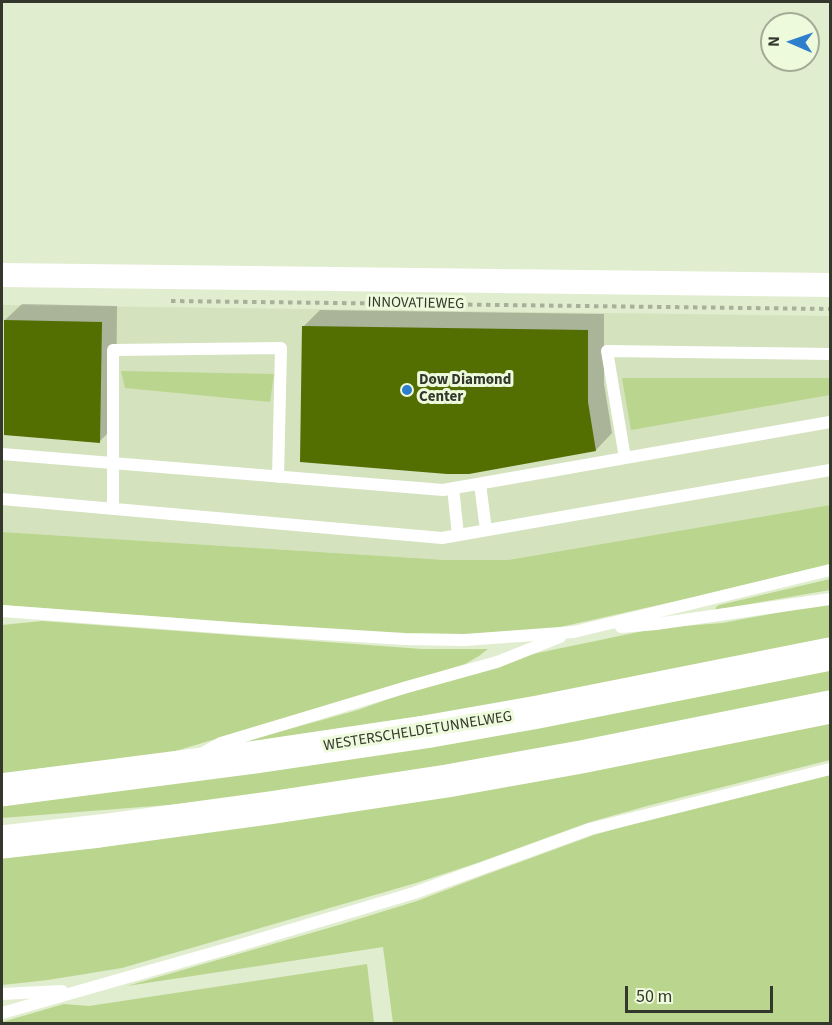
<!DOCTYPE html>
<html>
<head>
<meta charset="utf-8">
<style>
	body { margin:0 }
	#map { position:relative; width:832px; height:1025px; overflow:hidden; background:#e1edcf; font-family:"Source Sans 3",sans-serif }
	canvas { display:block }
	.frame { position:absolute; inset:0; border:3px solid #33372c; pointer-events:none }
	.north { position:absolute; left:760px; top:12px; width:60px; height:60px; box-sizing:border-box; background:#eefadc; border:2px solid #a3ac96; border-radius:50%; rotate:272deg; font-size:16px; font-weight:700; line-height:24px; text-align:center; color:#33372c }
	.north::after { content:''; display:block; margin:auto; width:21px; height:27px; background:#2d7ecd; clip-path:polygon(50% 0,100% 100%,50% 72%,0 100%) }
	.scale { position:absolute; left:625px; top:986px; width:148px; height:27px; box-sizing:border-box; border:3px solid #33372c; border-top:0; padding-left:8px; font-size:18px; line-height:21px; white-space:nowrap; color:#33372c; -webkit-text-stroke:4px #eefadc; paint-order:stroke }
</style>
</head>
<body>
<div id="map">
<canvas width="832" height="1025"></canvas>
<div class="frame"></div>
<div class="north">N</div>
<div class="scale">50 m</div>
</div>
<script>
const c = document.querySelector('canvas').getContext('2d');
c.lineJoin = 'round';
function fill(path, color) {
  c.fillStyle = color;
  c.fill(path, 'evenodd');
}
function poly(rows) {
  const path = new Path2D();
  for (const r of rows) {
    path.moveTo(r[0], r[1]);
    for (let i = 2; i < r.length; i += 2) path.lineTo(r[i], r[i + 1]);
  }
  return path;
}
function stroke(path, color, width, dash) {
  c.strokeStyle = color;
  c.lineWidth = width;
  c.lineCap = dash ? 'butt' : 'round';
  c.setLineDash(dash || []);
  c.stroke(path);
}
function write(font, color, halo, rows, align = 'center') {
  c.font = font + ' "Source Sans 3",sans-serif';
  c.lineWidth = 6;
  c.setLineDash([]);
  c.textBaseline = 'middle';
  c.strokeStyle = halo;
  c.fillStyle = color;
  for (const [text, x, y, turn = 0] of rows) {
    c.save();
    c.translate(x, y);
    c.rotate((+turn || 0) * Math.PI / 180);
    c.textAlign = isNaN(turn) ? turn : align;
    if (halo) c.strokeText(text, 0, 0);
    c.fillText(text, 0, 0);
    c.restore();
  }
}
fill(poly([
	[2,305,830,316,830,505,508,560,446,560,2,532]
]), '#d4e2be');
fill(poly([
	[121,371,274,374,270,402,125,388],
	[622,378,830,378,830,395,631,430],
	[830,505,830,565,699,596,538,632,422,636,2,605,2,532,446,560,508,560],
	[830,579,830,590,715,610,716,607,719,605],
	[830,603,830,646,672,678,243,743,243,742,358,710,427,685,523,656,658,628,722,623],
	[42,621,422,649,488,649,479,656,465,664,169,753,2,773,2,625],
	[830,670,830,693,555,750,269,797,2,818,2,805],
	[830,719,830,760,647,806,590,822,480,862,416,883,122,968,48,980,2,985,2,858],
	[830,775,830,1023,393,1023,383,947,127,986,339,925,417,901,485,875,594,835,650,819],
	[367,964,374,1023,2,1023,2,1022,64,1004,89,1006]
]), '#bad58e');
fill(poly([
	[22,304,117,306,116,425,99,442,5,320],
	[320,310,604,314,604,384,612,433,596,450,303,327]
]), '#0003');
fill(poly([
	[4,320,102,322,100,443,4,435],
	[302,326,588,330,588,402,596,451,469,474,447,474,300,462]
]), '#536f01');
stroke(poly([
	[171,301,830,309]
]), '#a7b199', 4, [4.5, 4.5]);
stroke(poly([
	[2,454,443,490,830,422],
	[625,458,607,351,830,354],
	[480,484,486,530],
	[453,488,458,535],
	[2,499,442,538,830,470],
	[113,509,113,350,281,348,278,477],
	[2,611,243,629,404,639,465,640,574,632,830,570],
	[621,627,656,624,830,599],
	[203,753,221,743,407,687,497,662,560,637],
	[2,994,62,991],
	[2,1013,230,948,414,893,590,829,830,769]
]), '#fff', 12);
stroke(poly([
	[2,275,830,285]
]), '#fff', 24);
stroke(poly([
	[2,790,256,757,425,732,538,712,830,654],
	[2,842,100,831,269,808,447,781,581,757,830,707]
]), '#fff', 33);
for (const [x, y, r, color] of [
	[407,390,6,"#2d7ecd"]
]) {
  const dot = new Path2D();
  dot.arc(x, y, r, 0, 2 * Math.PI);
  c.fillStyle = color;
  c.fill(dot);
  stroke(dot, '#eefadc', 2);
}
write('15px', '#33372c', '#eefadc', [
	["INNOVATIEWEG",416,304,1],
	["WESTERSCHELDETUNNELWEG",418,732,-9]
]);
write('bold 15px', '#33372c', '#eefadc', [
	["Dow Diamond",419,381],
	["Center",419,398]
], 'left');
</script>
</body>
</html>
